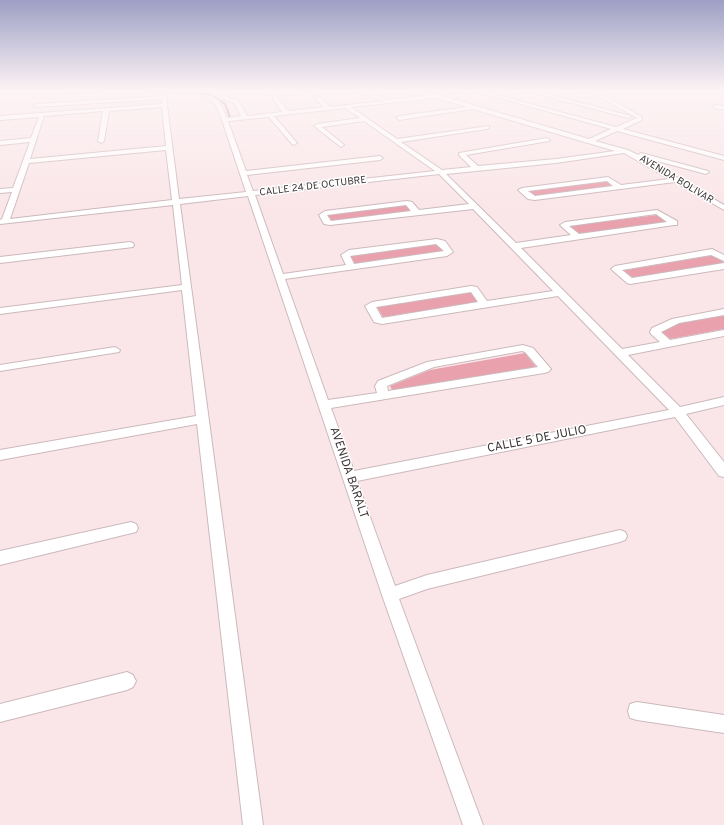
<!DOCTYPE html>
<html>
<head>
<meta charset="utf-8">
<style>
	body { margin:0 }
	canvas { display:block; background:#fae6e9 }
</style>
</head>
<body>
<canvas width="724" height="825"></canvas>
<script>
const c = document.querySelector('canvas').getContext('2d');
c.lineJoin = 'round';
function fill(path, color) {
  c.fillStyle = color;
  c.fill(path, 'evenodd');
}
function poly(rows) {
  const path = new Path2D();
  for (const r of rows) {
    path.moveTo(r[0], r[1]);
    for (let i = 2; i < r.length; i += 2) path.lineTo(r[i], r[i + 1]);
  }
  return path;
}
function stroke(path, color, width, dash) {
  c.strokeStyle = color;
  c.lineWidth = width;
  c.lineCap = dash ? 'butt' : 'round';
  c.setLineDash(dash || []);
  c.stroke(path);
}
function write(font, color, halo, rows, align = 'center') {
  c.font = font + ' Overpass,sans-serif';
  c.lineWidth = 3;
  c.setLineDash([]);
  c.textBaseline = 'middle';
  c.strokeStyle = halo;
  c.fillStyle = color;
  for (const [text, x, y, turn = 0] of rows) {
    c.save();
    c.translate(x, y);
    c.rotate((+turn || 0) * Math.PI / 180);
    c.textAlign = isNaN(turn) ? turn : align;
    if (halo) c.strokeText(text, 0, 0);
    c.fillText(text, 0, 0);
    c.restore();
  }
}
fill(poly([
	[607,181,614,187,534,196,528,191],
	[407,205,411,211,331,221,327,214],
	[657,215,666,222,579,234,570,226],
	[437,244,443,251,354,264,350,255],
	[714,255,724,263,630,278,620,271],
	[470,292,479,302,383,317,377,307],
	[724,314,724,329,670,339,661,331,674,323],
	[525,353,536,367,392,390,390,386,430,370]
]), '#eaa1ae');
stroke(poly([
	[68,91,71,93,97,91],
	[145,91,210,94,225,104,230,117]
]), '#a06873', 2);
const street = poly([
	[217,91,222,91,229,98,238,100,247,116,282,112,270,94,273,92,307,91,305,93,276,95,288,111,324,107,315,98,318,96,330,107,383,101,355,91,361,91,389,100,429,95,417,91,424,91,436,95,450,91,457,91,442,96,589,139,611,129,474,91,482,91,616,127,637,118,595,94,581,91,592,91,598,92,642,117,642,120,623,129,724,156,724,160,617,131,595,141,628,150,638,155,641,153,708,171,709,172,706,174,642,157,724,205,724,210,675,182,535,200,528,199,518,190,522,188,608,177,621,185,669,179,624,153,556,163,446,174,516,243,571,235,560,225,565,222,657,210,677,221,677,225,674,225,521,248,622,349,660,342,651,334,650,332,652,328,672,319,724,309,724,315,679,323,661,332,670,340,724,330,724,336,628,355,680,407,724,397,724,405,686,414,724,462,724,477,719,476,675,417,357,481,395,586,427,575,620,530,625,532,627,536,625,540,620,542,427,589,399,599,483,825,463,825,382,595,248,196,180,204,263,825,243,825,197,424,0,460,0,450,196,416,182,290,0,314,0,308,182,285,173,205,0,224,0,220,2,219,12,192,0,193,0,189,13,188,30,142,0,145,0,141,31,138,39,117,0,120,0,116,162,104,162,99,35,107,34,106,37,104,167,96,167,105,179,199,246,192,222,120,215,103,205,97,210,96,219,101,227,118,241,116,234,102,225,100,217,91],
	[436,98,467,107,399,116,396,118,399,120,473,109,615,151,556,159,478,166,466,155,549,141,550,140,547,138,459,153,459,155,471,167,442,170,401,142,487,129,489,128,489,126,397,139,351,107,436,98],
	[162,107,166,146,30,159,44,116,103,111,98,141,101,143,104,141,109,111,162,107],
	[345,108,360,118,317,124,314,126,341,147,344,145,343,144,322,127,364,121,435,171,253,191,247,175,380,160,383,158,380,156,246,171,228,121,269,117,292,144,294,145,297,143,274,116,345,108],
	[166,150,172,200,10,219,29,163,166,150],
	[439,174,469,204,419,210,412,202,407,201,325,211,319,215,324,224,330,225,473,209,553,291,487,301,477,287,471,286,372,302,365,306,374,322,382,324,558,296,669,410,354,471,331,408,544,373,548,372,551,369,533,348,523,345,427,362,378,381,375,386,377,393,328,400,285,279,447,256,453,252,445,241,437,239,349,250,341,255,346,265,283,274,255,195,439,174],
	[607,181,613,186,535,196,528,191,607,181],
	[406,205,411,211,331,221,327,215,406,205],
	[656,214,667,222,579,234,569,226,656,214],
	[436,244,444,251,354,264,350,256,436,244],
	[471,292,478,302,382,318,376,307,471,292],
	[522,351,525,352,538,367,388,391,387,386,434,367,522,351],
	[527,91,535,91,631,116,628,118,527,91],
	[716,105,724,106,724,110,714,108,714,106,716,105],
	[130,242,133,243,134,245,133,247,0,263,0,257,130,242],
	[712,249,724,255,724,261,711,255,622,270,632,278,724,263,724,269,630,284,627,283,611,269,615,266,712,249],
	[115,347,120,350,119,352,0,371,0,365,115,347],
	[131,522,136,524,138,528,136,532,0,565,0,551,131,522],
	[127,672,133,675,136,681,133,687,127,690,0,722,0,704,127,672],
	[637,702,724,715,724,733,637,720,630,718,628,711,630,704,637,702]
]);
stroke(street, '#ccb9bc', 2);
fill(street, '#fff');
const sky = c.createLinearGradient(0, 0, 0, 206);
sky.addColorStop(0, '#9d9fc4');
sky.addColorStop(0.44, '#fdf4f5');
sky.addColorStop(1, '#fdf4f500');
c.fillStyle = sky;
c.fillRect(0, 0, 724, 206);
write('10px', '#3b3435', '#fff', [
	["AVENIDA BOLIVAR",676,180,31],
	["CALLE 24 DE OCTUBRE",313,187,-7]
]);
write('12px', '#3b3435', '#fff', [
	["CALLE 5 DE JULIO",537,440,-11],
	["AVENIDA BARALT",348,473,71]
]);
</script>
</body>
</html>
